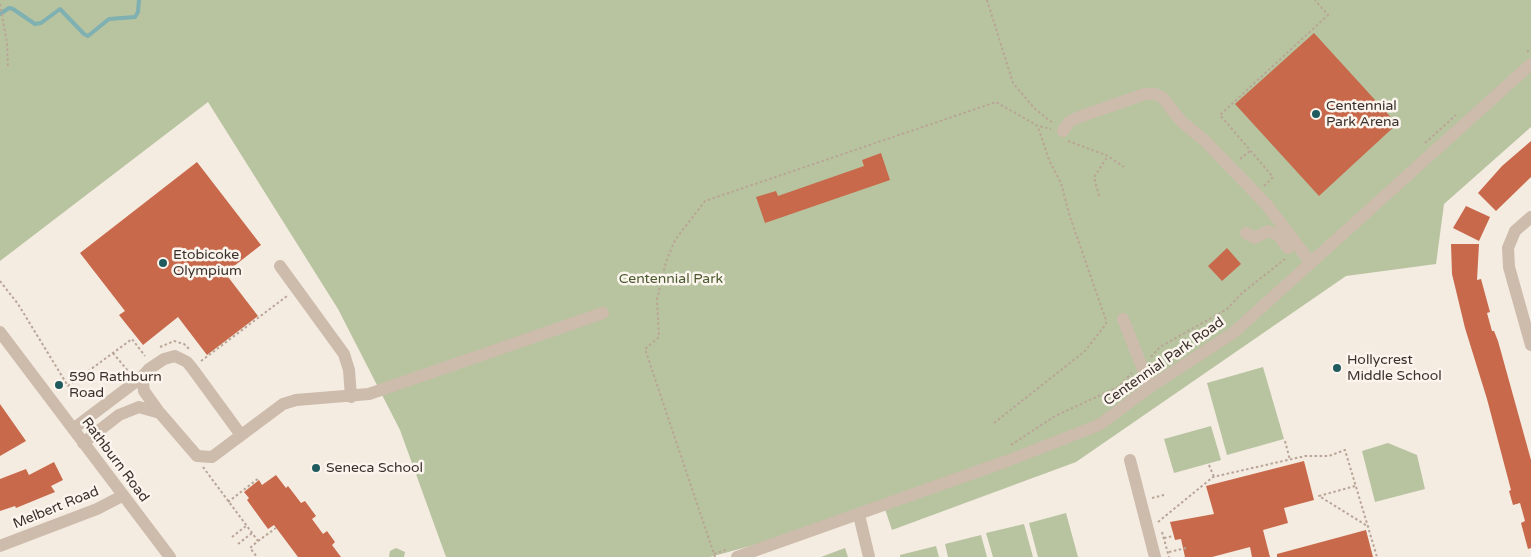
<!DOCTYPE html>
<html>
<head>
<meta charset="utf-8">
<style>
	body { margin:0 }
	canvas { display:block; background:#f4ebe1 }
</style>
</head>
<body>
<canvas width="1531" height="557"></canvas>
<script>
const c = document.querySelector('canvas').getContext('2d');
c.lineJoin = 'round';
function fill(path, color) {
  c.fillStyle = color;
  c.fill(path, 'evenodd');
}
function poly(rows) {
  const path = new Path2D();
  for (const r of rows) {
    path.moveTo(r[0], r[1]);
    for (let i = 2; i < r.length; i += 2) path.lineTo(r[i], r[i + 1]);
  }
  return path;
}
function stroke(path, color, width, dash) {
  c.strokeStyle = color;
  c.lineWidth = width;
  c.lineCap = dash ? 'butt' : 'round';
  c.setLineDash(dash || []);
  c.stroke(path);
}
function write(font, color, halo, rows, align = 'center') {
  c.font = font + ' "Varela Round",sans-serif';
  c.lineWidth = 5;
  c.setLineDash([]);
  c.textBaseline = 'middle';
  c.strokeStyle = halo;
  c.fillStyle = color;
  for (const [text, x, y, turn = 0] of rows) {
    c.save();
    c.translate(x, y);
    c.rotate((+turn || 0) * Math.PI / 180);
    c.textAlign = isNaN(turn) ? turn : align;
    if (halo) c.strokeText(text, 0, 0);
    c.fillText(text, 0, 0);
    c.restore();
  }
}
fill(poly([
	[0,0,1531,0,1531,127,1444,204,1436,264,1346,276,1076,462,892,530,885,509,710,557,446,557,400,430,338,309,208,102,0,261],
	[1263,367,1284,439,1227,455,1207,383],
	[1211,426,1221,460,1174,473,1164,439],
	[1388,443,1417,455,1425,489,1375,502,1362,451],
	[1066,513,1078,557,1038,557,1029,523],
	[1024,524,1033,557,993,557,986,533],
	[981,535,987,557,948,557,945,544],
	[936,546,939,557,900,557,900,555],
	[396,548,405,552,404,557,389,557,390,551],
	[845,548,848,557,821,557]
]), '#b8c4a0');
stroke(poly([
	[0,14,9,8,13,9,35,24,41,23,60,9,84,34,88,36,109,19,135,17,138,12,139,0]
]), '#7fb0b2', 4);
fill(poly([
	[1314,33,1397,124,1319,196,1235,104],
	[1531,141,1531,177,1496,211,1478,193,1502,166],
	[881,153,890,180,765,223,756,197,776,191,778,196,864,166,862,160],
	[197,162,261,245,225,273,258,316,207,355,178,317,143,345,119,315,125,311,80,253],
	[1466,206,1490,217,1479,241,1453,228],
	[1451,244,1479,244,1477,280,1481,279,1490,312,1487,313,1492,331,1494,331,1498,341,1531,460,1531,548,1528,549,1521,523,1525,521,1520,503,1513,505,1509,491,1511,490,1487,399,1465,328,1452,274],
	[1227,248,1241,264,1222,281,1208,266],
	[0,404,26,441,0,456],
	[1304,461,1314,500,1284,508,1288,523,1263,530,1270,557,1252,557,1250,547,1212,557,1185,557,1181,539,1175,540,1170,522,1214,514,1206,486],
	[54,462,63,480,51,486,55,492,16,508,15,506,0,511,0,479,26,469,29,475],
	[276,475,286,488,288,486,301,503,305,501,316,516,312,519,323,534,327,531,335,542,332,545,341,557,298,557,274,525,268,529,247,500,249,498,244,492,259,480,262,485],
	[1366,530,1373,557,1277,557,1277,554]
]), '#c8694b');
stroke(poly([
	[987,0,1013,83,1034,108,1054,124],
	[0,4,7,43,8,68],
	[1527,52,1531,48],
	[1068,141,1108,156,1124,167],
	[1425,143,1456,115],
	[1240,159,1250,151],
	[1264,186,1273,177,1220,115,1328,15,1315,0],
	[1099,196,1094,177,1108,156],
	[0,281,18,304,68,386,132,339,145,356],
	[160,347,174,341,184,344,189,349],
	[113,353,128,371],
	[1151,357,1160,347,1227,309,1242,293,1285,259],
	[201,361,287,296],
	[994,423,1085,351,1106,324,1106,320,1070,217,1061,183,1049,160,1038,127],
	[1285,441,1290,460],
	[1011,445,1055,416,1118,387,1132,373],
	[1209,465,1214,477],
	[203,467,258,541,250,548,257,557],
	[1355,486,1319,496,1369,527],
	[1152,498,1164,495],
	[228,502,259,478],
	[1158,522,1213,477,1305,456,1329,456,1345,450,1377,557],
	[1162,532,1169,557],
	[232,537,246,526],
	[1164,538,1173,536],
	[258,541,276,528],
	[238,544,252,533],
	[1169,552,1186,548],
	[714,554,728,549],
	[715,557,645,349,659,337,657,299,666,262,675,240,705,201,996,102,1038,126,1051,129]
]), '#b9a596', 2, [2.5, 2.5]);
stroke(poly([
	[1063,131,1069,122,1079,117,1145,94,1155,94,1162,97,1181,121,1204,140,1266,204,1311,263],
	[1531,217,1515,231,1508,248,1509,267,1531,345],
	[1246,233,1255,238,1268,231,1278,235,1288,248],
	[280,266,344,354,349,370,351,397],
	[1123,319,1150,387],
	[0,332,170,557],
	[142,377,144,391,159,412],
	[73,429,142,377,149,369,164,359,175,356,187,362,192,368,241,435],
	[83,443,119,415,139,407,160,413,197,456,212,457,283,404,296,400,369,394,603,313],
	[1130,460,1155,557],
	[859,515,869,557],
	[0,546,97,509,122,496],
	[737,557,1007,461,1099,425,1150,387,1233,333,1531,64]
]), '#cdbbac', 12);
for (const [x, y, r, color] of [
	[1316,114,5,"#1f5a5e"],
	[163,263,5,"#1f5a5e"],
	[1337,368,5,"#1f5a5e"],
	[59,385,5,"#1f5a5e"],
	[316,468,5,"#1f5a5e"]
]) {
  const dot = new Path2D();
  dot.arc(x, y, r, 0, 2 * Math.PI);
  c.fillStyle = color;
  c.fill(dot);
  stroke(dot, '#fbf5ee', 2);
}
write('14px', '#3b302b', '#fbf5ee', [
	["Centennial",1326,106],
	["Park Arena",1326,122],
	["Etobicoke",173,255],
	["Olympium",173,271],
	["Hollycrest",1347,360],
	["Middle School",1347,376],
	["590 Rathburn",69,377],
	["Road",69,393],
	["Seneca School",326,468]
], 'left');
write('14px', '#4a5a2e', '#fbf5ee', [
	["Centennial Park",671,279]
]);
write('14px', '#3b302b', '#fbf5ee', [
	["Centennial Park Road",1164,362,-35],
	["Rathburn Road",115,460,53],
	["Melbert Road",56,508,-22]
]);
</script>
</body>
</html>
